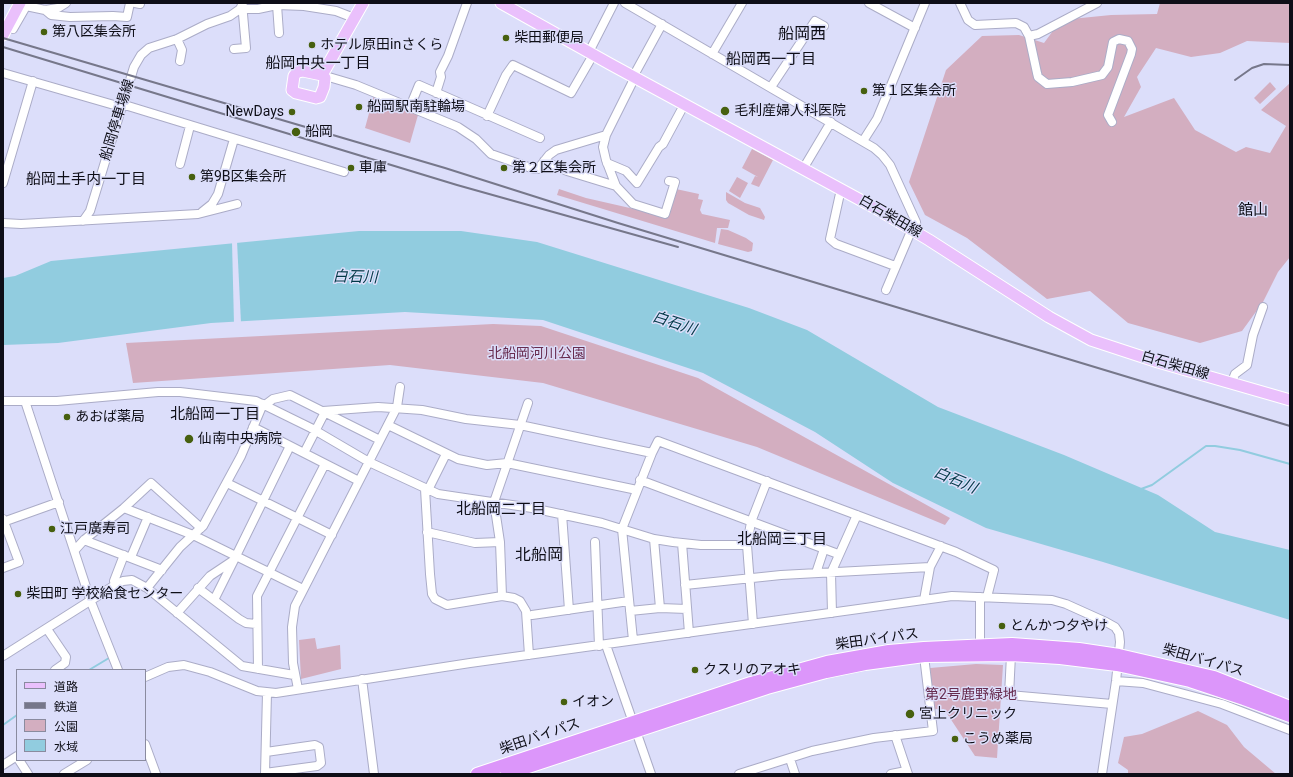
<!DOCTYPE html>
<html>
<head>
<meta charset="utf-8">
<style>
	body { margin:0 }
	#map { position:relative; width:1293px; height:777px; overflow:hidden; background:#dcdefa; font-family:Roboto,"Noto Sans JP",sans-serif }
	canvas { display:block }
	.frame { position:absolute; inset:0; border:4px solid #0e0e17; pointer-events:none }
	.legend { position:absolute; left:16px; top:669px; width:130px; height:92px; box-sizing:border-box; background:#dcdefa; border:1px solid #8a8b9f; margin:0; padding:5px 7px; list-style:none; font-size:12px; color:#0e0e17 }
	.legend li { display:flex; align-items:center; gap:8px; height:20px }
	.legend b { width:20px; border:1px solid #8a8b9f }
</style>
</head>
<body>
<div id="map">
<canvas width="1293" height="777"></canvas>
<div class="frame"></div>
<ul class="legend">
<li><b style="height:5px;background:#eac0fc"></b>道路</li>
<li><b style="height:5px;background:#76778a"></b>鉄道</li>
<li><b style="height:11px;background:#d3aec0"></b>公園</li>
<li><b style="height:11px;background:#91ccdf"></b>水域</li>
</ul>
</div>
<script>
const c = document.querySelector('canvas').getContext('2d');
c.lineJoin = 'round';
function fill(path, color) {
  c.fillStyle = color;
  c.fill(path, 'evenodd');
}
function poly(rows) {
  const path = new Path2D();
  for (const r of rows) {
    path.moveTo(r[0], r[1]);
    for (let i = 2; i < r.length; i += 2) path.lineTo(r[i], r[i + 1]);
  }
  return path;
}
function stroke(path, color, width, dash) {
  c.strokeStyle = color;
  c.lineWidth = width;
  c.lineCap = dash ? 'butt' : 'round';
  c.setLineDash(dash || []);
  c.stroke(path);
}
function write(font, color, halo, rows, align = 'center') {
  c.font = font + ' Roboto,"Noto Sans JP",sans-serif';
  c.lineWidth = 3;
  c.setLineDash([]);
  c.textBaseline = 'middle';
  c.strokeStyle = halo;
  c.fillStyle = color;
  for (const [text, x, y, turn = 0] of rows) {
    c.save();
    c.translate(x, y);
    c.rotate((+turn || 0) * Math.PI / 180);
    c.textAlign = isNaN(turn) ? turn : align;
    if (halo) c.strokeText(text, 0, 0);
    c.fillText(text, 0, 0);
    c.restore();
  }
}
fill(poly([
	[1160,3,1290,3,1290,43,1247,41,1220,53,1191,57,1156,48,1137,77,1141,87,1124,117,1174,98,1195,130,1236,152,1246,147,1270,153,1286,126,1261,110,1290,83,1290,257,1278,272,1263,302,1242,331,1200,343,1128,323,1090,291,1047,299,967,238,925,215,909,182,946,70,982,36,1019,35,1044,43,1061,20,1111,15,1157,14],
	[1270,82,1276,89,1260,104,1254,98],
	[374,95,418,115,410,143,365,128],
	[752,149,773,160,759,187,751,184,755,176,758,177,742,168],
	[737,177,748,183,740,198,729,191],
	[559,189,586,198,665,216,668,216,676,189,699,194,698,199,703,200,700,210,702,214,730,220,728,228,717,228,715,243,557,195],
	[726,192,745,203,760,208,765,217,764,220,749,215,728,203,726,200],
	[721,229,728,230,746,238,753,243,752,251,748,252,718,244],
	[493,324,541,326,698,378,950,518,945,525,757,447,543,383,390,365,133,383,126,343],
	[315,638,317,649,340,645,341,669,301,679,299,640],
	[976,664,1003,665,997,758,975,756,944,709,934,709,930,668],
	[1198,711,1227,725,1244,747,1276,774,1128,774,1128,770,1118,763,1124,737,1142,734]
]), '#d3aec0');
fill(poly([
	[359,231,461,231,537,242,749,308,807,330,938,407,1064,455,1158,495,1215,532,1290,550,1290,620,1103,562,986,528,893,483,815,432,703,373,543,320,405,312,211,323,58,343,3,345,3,278,15,276,51,261]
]), '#91ccdf');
fill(poly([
	[237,241,241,323,234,324,232,242]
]), '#dcdefa');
stroke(poly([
	[1141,489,1152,485,1206,446,1215,446,1240,450,1290,464],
	[89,670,109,658],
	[3,725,17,715]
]), '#91ccdf', 2);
const minor = poly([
	[135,3,140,4],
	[625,3,874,148,882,155,890,165,916,222,917,232],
	[869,3,915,28],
	[960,3,968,20,975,25,1016,23,1024,27,1029,36,1037,73,1038,77,1047,84,1072,82,1102,75,1108,67,1113,42,1119,39,1128,41,1132,49,1131,54,1108,115,1112,122],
	[277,5,279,33],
	[26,6,45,10,58,8,66,3],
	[240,9,258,9,277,5,304,6,336,11,354,18],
	[45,10,51,15,70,17,113,16,127,17,130,3],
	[662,24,633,77,632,83,606,135,603,147,606,160,616,186,633,204,665,214,675,182,669,181],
	[13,29,28,3],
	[1029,36,1038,34,1097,3],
	[177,39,182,50,180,61],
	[234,49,246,48,243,14,240,9],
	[589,52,614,3],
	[712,54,742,3],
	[3,73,114,105,128,106,344,172],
	[322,75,356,85,458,127,476,139,491,154,534,169,538,169,549,155,556,150,606,135],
	[771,87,815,21,824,26],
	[436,93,441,77,440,72,448,56,467,3],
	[410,107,419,85,540,138],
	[487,116,506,75,513,65,571,93,593,55],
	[863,141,877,119,925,3],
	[544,161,567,171,616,186],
	[607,163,626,171,637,183,659,147,663,144,684,105],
	[180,164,190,126],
	[803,169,831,122],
	[3,183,33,81],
	[841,189,830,239,836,244,895,266],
	[202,212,212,204,218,194,234,139],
	[83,221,90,211,134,67,141,55,149,48,177,39,207,24,230,16,240,9,243,3],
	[3,223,21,224,198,214,237,204],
	[886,290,912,229],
	[1232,382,1235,374,1247,365,1253,335,1263,307],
	[3,401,57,401,158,392,180,392,256,401,311,428,369,462,438,494,532,508,602,523,654,539,673,542,701,545,747,545],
	[25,401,91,602,118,670],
	[265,405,273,399,290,395,380,440],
	[323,411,378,407,422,410,466,419,520,425,652,453,622,529,633,640],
	[388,425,458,459,487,465,507,463,637,490],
	[253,427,359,481],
	[304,453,325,412],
	[652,453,658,441,956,552,994,570,987,597],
	[640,480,838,554],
	[227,483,332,535],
	[425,489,430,574,432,594,435,599,447,605,502,596,514,598,520,601,526,611,529,655],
	[428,490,446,454],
	[124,508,151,483,201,528],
	[562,514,569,610],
	[3,519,19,562,3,568],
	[3,522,59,502],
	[427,532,475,543,500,542],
	[654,539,660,608],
	[84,540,162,570],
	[595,542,599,646],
	[682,543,689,633],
	[75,550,84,540,124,508,193,535,303,589],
	[131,557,148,517],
	[930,567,941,546],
	[816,573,824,549],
	[115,585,114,581,124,555],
	[685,585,781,575,930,567,924,600],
	[147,588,180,547,203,526,241,456,263,404],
	[198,588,239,619,246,623,256,624],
	[502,596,500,542,494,502,528,403],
	[980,597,980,645],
	[214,600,234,560],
	[630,611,660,608,687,609],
	[177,613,210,576,234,560,290,446],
	[832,613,831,573,857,515],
	[532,615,629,601],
	[753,624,747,545,751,522,767,481],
	[47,629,66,657,65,663,55,670],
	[606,645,651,774],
	[1011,655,1009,695,1112,704],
	[3,656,115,585,123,581,132,580,147,588,242,666,294,675],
	[258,669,257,596,325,464],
	[145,677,168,667,184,665,210,672,257,691,276,693,470,663,952,596,1052,600,1066,604,1106,622,1115,627,1119,633,1120,642,1116,681,1102,774],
	[362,679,374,774],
	[1116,681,1143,683,1222,704,1290,730],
	[298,689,293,663,292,627,295,606,397,407,400,387],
	[895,735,908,774],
	[145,744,156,774],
	[790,759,795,774],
	[19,760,28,774],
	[3,765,17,756],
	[265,773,317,766,321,763,319,747,315,745,266,752],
	[64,774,87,760],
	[265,774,267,693],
	[739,774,812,751,874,738,933,731,924,656],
	[891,774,906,771]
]);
const major = poly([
	[501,3,610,64,877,209,929,240,1049,317,1091,340,1158,362,1290,400],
	[3,35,20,3],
	[303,71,322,75,325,78,324,87,320,97,316,98,296,93,292,90,294,76,297,72,303,71],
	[322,75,363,3]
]);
const highway = poly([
	[477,774,751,683,827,662,889,651,924,648,1012,644,1079,649,1119,655,1214,677,1290,707],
	[507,774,767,688,826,672,865,664,924,656,1011,655,1060,658,1117,665,1190,681,1244,699,1290,716]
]);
stroke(minor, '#abacc7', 10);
stroke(major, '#fff', 13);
stroke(highway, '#fff', 14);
stroke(minor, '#fff', 8);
stroke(major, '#eac0fc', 11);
stroke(highway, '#dc96fa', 12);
stroke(poly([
	[3,38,445,168,618,223,1290,426],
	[3,47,457,185,678,247],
	[1235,80,1252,68,1264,64,1290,65]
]), '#76778a', 2);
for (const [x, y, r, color] of [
	[44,32,4,"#47600f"],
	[506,38,4,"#47600f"],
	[312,45,4,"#47600f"],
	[864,91,4,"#47600f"],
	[359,107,4,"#47600f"],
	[725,111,5,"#47600f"],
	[292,112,4,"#47600f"],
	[296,132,5,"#47600f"],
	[351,168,4,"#47600f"],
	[504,168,4,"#47600f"],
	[192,177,4,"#47600f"],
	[67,417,4,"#47600f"],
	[189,439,5,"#47600f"],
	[52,529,4,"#47600f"],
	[18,594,4,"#47600f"],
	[1002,626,4,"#47600f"],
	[695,670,4,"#47600f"],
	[564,702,4,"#47600f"],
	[910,714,5,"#47600f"],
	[955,739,4,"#47600f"]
]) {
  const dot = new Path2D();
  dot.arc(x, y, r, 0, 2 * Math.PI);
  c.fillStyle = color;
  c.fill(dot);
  stroke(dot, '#dcdefa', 1.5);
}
write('14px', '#0e0e17', '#dcdefa', [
	["第八区集会所",52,32],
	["柴田郵便局",514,38],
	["ホテル原田inさくら",320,45],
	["第１区集会所",872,91],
	["船岡駅南駐輪場",367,107],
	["毛利産婦人科医院",734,111],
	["NewDays",284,112,"right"],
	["船岡",305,132],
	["車庫",359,168],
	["第２区集会所",512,168],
	["第9B区集会所",200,177],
	["あおば薬局",75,417],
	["仙南中央病院",198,439],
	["江戸廣寿司",60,529],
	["柴田町 学校給食センター",26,594],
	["とんかつ夕やけ",1010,626],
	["クスリのアオキ",703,670],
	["イオン",572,702],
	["宮上クリニック",919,714],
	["こうめ薬局",963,739]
], 'left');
write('14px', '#0e0e17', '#dcdefa', [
	["船岡停車場線",118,120,-73],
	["白石柴田線",890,217,30],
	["白石柴田線",1175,366,16],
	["柴田バイパス",877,640,-8],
	["柴田バイパス",1203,661,16],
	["柴田バイパス",540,737,-19]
]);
write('14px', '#672b4e', '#dcdefa', [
	["北船岡河川公園",537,354],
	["第2号鹿野緑地",971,695]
]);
write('15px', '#0e0e17', '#dcdefa', [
	["船岡西一丁目",771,60],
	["船岡中央一丁目",318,64],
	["船岡土手内一丁目",86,180],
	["館山",1253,211],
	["北船岡一丁目",215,415],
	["北船岡二丁目",501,510],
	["北船岡三丁目",782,540]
]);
write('italic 15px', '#003846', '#dcdefa', [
	["白石川",355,278,1],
	["白石川",674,324,18],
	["白石川",955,481,23]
]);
write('16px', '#0e0e17', '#dcdefa', [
	["船岡西",802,35],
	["北船岡",539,556]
]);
</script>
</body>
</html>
